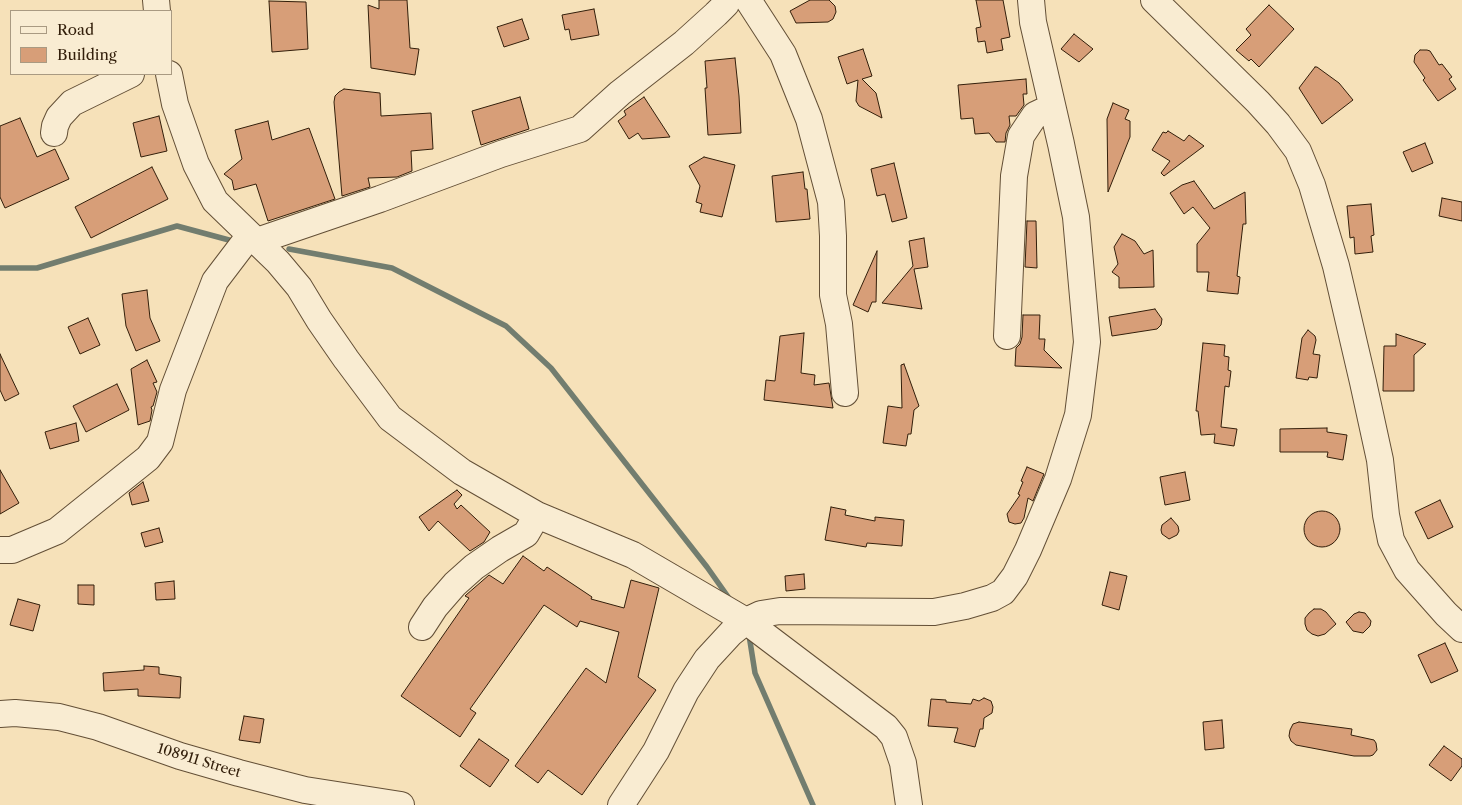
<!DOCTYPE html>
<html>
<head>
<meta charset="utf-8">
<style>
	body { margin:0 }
	#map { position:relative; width:1462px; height:805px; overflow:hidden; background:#f6e1b9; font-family:"Libre Caslon Text",serif }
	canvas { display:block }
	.legend { position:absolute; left:10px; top:10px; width:162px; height:65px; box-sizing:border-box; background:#f9ecd2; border:1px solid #a99a82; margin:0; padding:6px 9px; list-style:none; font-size:15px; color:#321e0a }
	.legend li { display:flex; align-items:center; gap:10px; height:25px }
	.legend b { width:25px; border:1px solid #a99a82 }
</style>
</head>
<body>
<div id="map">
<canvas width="1462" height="805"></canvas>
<ul class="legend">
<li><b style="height:6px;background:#f9ecd2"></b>Road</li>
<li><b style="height:14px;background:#d79e78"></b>Building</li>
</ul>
</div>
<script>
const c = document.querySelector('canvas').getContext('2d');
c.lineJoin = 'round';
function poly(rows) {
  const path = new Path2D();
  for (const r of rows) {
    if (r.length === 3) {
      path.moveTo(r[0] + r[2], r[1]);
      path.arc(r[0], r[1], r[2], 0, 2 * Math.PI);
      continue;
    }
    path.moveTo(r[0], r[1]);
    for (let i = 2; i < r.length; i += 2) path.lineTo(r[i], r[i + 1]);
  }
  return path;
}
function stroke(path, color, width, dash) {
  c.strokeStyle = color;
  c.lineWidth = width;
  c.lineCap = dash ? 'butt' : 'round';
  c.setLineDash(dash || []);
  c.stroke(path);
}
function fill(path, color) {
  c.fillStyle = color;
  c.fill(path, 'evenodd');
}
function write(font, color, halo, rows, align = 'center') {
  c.font = font + ' "Libre Caslon Text",serif';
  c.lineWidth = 4.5;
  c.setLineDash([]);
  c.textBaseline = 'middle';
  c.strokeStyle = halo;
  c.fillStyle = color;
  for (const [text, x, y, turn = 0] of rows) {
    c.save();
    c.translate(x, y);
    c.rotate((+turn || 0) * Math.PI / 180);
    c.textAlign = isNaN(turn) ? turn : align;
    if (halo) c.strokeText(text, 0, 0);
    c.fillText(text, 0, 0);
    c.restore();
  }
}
stroke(poly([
	[289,249,392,268,506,326,551,368,707,567,731,601],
	[0,268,37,268,177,226,229,240],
	[749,635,755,673,813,805]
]), '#727d6f', 5.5);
const building = poly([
	[379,0,407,0,410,48,419,49,415,75,371,68,368,5,379,9,379,0],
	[810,0,829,0,835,6,836,12,833,19,828,22,796,23,790,11,810,0],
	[976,0,1003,0,1010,37,1001,39,1003,50,987,53,985,41,978,42,976,28,981,27,976,0],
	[269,1,306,2,308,49,272,52,269,1],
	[1269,5,1294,29,1259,67,1251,59,1249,61,1236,50,1251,35,1246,29,1269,5],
	[594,9,599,35,571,40,569,29,565,30,562,15,594,9],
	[522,19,529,39,504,47,497,27,522,19],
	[1074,34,1093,49,1079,62,1061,49,1074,34],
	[863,49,872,76,862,79,876,93,882,118,859,106,856,101,858,80,847,84,838,57,863,49],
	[1420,50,1427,50,1430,51,1439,65,1442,64,1452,77,1449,79,1456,89,1438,101,1423,80,1425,78,1414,62,1415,55,1420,50],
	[735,58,739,96,741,133,708,135,705,88,707,88,705,61,735,58],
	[1315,67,1317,67,1339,83,1353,100,1322,124,1299,88,1315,67],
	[1026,79,1027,94,1023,94,1024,105,1016,116,1009,116,1010,125,1006,133,1005,142,996,142,989,133,975,134,973,118,961,119,958,85,1026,79],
	[344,89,380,93,381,116,431,113,433,149,411,151,412,171,397,177,368,178,370,187,342,196,334,102,335,96,339,92,344,89],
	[520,97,529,129,481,145,472,111,520,97],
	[644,97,670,137,642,139,638,133,629,139,618,121,626,115,624,111,644,97],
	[1113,103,1129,110,1125,119,1130,121,1130,137,1108,192,1107,119,1113,103],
	[159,116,167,151,141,157,133,123,159,116],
	[20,118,37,157,55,149,69,179,5,208,0,197,0,126,20,118],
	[268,121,272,140,309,128,335,199,268,221,256,184,234,190,232,180,224,174,242,159,235,130,268,121],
	[1168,131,1184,141,1189,135,1204,146,1164,176,1161,173,1170,161,1152,150,1163,132,1166,133,1168,131],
	[1425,143,1433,163,1412,172,1403,152,1425,143],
	[704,157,735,165,722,217,700,212,702,204,696,202,700,186,689,166,704,157],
	[894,163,907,218,892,222,885,194,877,196,871,169,894,163],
	[152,167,168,199,91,238,75,207,152,167],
	[803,172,805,189,807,189,810,219,776,222,772,176,803,172],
	[1194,181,1214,209,1245,192,1246,224,1243,224,1237,276,1240,277,1238,294,1207,291,1209,272,1197,272,1197,244,1210,228,1193,207,1184,214,1170,193,1182,185,1194,181],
	[1442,198,1462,202,1462,221,1439,216,1442,198],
	[1371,204,1374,235,1371,236,1373,252,1355,254,1354,237,1350,238,1347,206,1371,204],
	[1027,221,1036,221,1037,268,1025,267,1027,221],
	[1122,234,1135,241,1144,254,1153,250,1154,287,1119,288,1119,277,1112,272,1118,264,1114,247,1122,234],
	[924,238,928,267,914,269,922,309,882,303,913,266,909,241,924,238],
	[877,251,876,302,872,302,868,312,853,305,877,251],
	[147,290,150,318,160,341,136,351,126,326,122,294,147,290],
	[1155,309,1162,319,1161,325,1157,329,1112,336,1109,317,1155,309],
	[1023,315,1040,315,1039,339,1045,339,1044,350,1062,368,1015,366,1016,348,1020,344,1022,337,1023,315],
	[88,318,100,345,80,354,68,327,88,318],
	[1308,330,1315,336,1316,340,1313,354,1320,355,1317,378,1309,377,1308,380,1296,378,1302,338,1308,330],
	[804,333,801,373,815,375,814,385,829,383,833,408,764,400,766,380,775,381,780,336,804,333],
	[1396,334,1426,344,1414,355,1414,391,1383,391,1384,346,1396,346,1396,334],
	[1203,343,1225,345,1224,356,1229,357,1228,370,1231,371,1229,387,1225,386,1221,427,1237,429,1234,446,1214,443,1215,434,1201,435,1198,411,1196,411,1203,343],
	[0,354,19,394,5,401,0,390,0,354],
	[147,360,157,382,153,383,157,392,153,406,151,407,152,410,150,421,138,425,131,369,147,360],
	[904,364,919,406,914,410,911,434,908,434,906,446,883,443,888,406,902,408,901,365,904,364],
	[117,384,129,410,86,432,73,406,117,384],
	[76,423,79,441,50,449,45,432,76,423],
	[1327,428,1327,432,1347,435,1343,460,1327,457,1328,452,1280,452,1280,429,1327,428],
	[1027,467,1044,474,1033,501,1028,498,1024,518,1021,523,1015,524,1009,522,1007,514,1020,495,1018,494,1023,482,1021,481,1027,467],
	[0,470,19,503,0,514,0,470],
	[1185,472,1190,500,1165,505,1160,477,1185,472],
	[143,482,149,501,132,505,129,493,143,482],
	[457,490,462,495,454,504,457,509,461,505,490,532,484,542,470,551,438,521,429,531,419,517,457,490],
	[1440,500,1453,527,1428,539,1415,512,1440,500],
	[831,507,846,510,845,515,875,521,875,517,904,520,902,546,867,543,866,547,825,540,831,507],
	[1322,529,18],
	[1171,518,1178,526,1179,531,1177,535,1169,539,1162,534,1161,530,1162,525,1171,518],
	[159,528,163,542,145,547,141,533,159,528],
	[523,556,544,571,547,567,592,597,591,599,624,608,631,580,659,588,638,677,656,690,582,795,548,770,538,783,515,766,586,668,606,683,619,632,580,621,577,627,544,605,470,709,476,713,460,737,401,696,469,598,465,596,466,595,489,575,503,584,523,556],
	[1110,572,1127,576,1119,610,1102,605,1110,572],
	[804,574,805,589,786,591,785,576,804,574],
	[174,581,175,599,156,600,155,583,174,581],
	[78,585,94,585,94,605,78,604,78,585],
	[18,599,40,605,33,631,10,625,18,599],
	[1314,609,1321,609,1326,612,1336,624,1325,634,1318,636,1312,634,1307,630,1305,624,1305,618,1309,613,1314,609],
	[1359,612,1365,613,1371,621,1370,626,1363,633,1353,631,1346,622,1354,614,1359,612],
	[1445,643,1458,671,1431,683,1418,655,1445,643],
	[144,666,159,667,159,674,181,677,180,698,138,696,138,689,104,691,103,673,144,670,144,666],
	[984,698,991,701,993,707,992,713,984,718,983,729,980,729,975,747,954,742,958,728,928,726,931,699,946,700,946,702,971,704,973,699,979,701,984,698],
	[244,716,264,719,260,743,239,740,244,716],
	[1222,720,1224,748,1205,750,1203,722,1222,720],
	[1299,722,1352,729,1351,735,1374,740,1376,743,1377,750,1373,755,1370,756,1354,756,1296,745,1291,741,1289,736,1290,730,1293,724,1299,722],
	[479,739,509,760,490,787,460,766,479,739],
	[1444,746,1462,759,1462,766,1451,781,1429,765,1444,746]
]);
fill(building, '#d79e78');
stroke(building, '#321e0a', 1);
const minor = poly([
	[156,0,157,11],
	[748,0,783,54,809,119,831,202,833,236,833,295,839,324,845,393],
	[1154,0,1258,102,1278,124,1298,151,1312,185,1336,266,1363,382,1380,460,1386,515,1391,540,1407,570,1446,614,1462,629],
	[169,74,175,104,196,164,215,201,278,262,299,287,319,320,346,359,390,418,462,472,537,515,633,555,746,621,886,727,894,737,903,763,909,805],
	[54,133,55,126,59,117,72,103,131,74],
	[257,241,380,199,501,154,580,129,620,93,684,43,716,14,726,4,727,0],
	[1007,336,1014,176,1021,136,1035,115,1052,107],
	[0,550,12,550,57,531,148,458,160,442,173,390,215,281,250,235],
	[422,627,435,607,455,584,474,567,500,549,526,534,537,515],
	[0,714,15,713,59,717,98,727,180,756,239,773,305,790,401,805],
	[621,805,656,751,686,691,707,659,731,633,746,621,761,614,780,611,934,612,965,606,992,598,1003,592,1015,576,1028,550,1058,479,1078,415,1087,342,1076,217,1061,144,1033,22,1031,0]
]);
stroke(minor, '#634f36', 28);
stroke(minor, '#f9ecd2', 26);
write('14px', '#321e0a', '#f9ecd2', [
	["108911 Street",199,761,17]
]);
</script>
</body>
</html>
